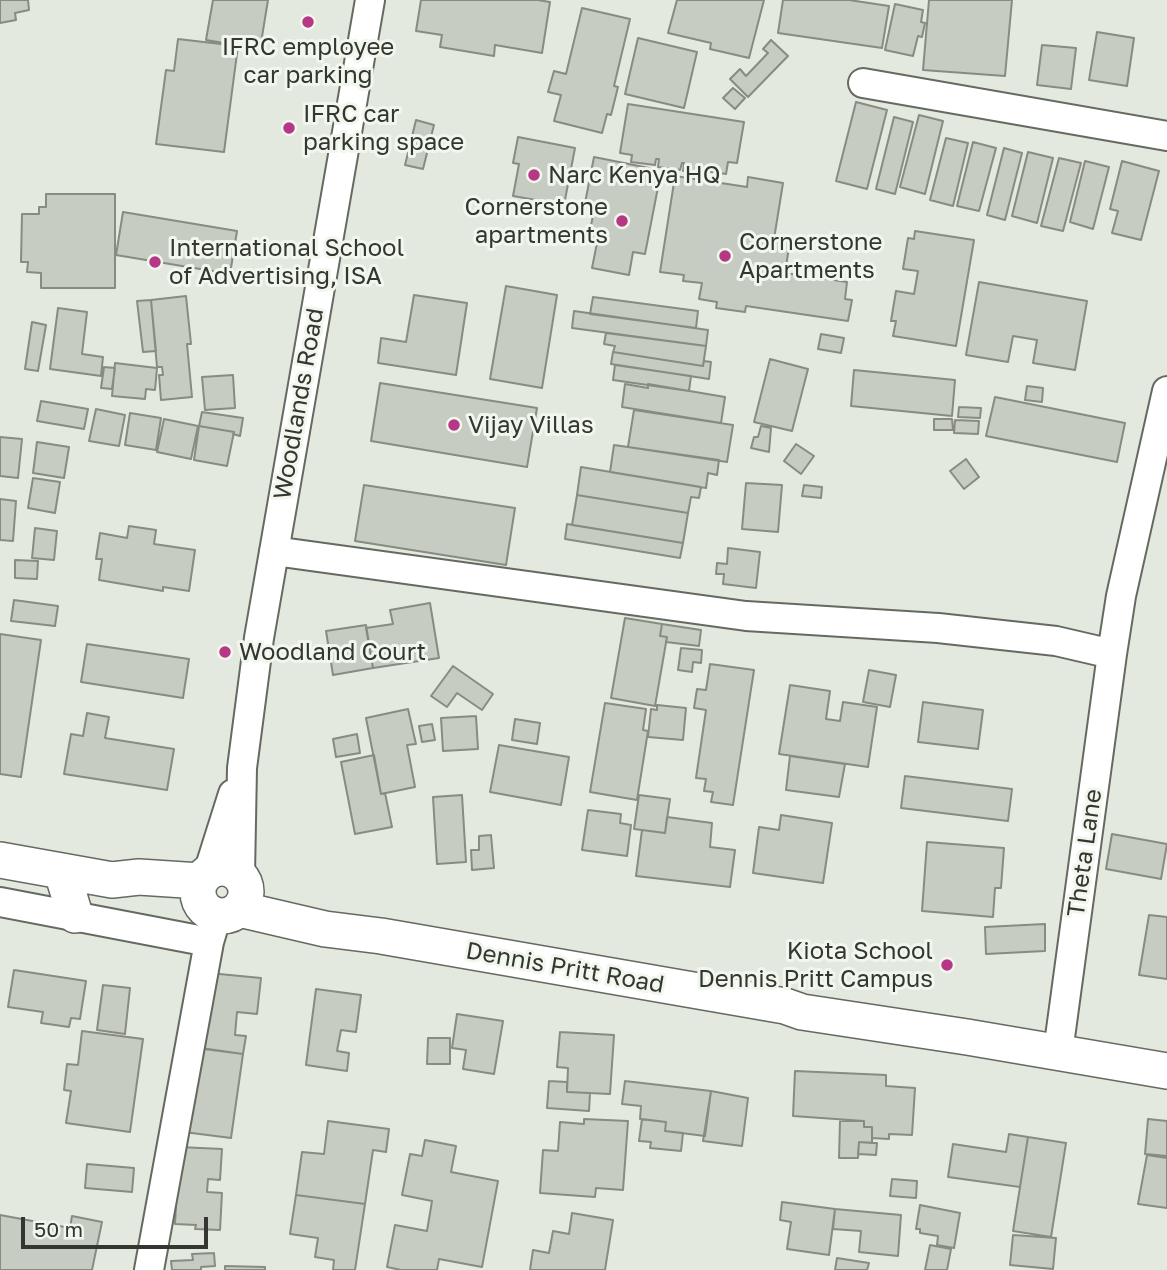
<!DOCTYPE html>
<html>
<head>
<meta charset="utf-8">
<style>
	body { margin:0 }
	#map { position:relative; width:1167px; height:1270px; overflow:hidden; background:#e4e9df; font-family:"Golos Text",sans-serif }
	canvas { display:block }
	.scale { position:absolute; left:21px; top:1217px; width:187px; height:32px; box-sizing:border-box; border:4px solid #343632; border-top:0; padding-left:9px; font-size:21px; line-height:24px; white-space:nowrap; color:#343632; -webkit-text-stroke:5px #f1f7ed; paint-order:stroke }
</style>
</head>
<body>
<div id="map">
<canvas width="1167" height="1270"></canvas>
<div class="scale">50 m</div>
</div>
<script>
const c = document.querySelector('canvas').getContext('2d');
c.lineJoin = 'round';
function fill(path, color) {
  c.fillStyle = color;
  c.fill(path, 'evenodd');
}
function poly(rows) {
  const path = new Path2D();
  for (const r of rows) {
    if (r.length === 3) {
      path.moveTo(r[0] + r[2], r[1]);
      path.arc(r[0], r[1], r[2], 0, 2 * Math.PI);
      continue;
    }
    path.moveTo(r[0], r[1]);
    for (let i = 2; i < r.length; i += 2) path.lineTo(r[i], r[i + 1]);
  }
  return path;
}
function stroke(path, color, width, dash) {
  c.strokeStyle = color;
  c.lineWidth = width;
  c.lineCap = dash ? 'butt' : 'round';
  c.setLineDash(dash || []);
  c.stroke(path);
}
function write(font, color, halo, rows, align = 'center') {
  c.font = font + ' "Golos Text",sans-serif';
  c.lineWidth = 6;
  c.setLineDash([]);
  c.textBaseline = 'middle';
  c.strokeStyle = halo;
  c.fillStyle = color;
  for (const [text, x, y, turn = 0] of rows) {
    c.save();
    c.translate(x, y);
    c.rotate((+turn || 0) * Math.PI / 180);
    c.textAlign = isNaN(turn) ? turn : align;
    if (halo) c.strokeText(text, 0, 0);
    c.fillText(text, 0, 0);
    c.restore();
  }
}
const building = poly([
	[0,0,28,0,29,10,15,13,16,20,0,23,0,0],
	[213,0,268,0,260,49,206,40,213,0],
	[421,0,538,0,550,2,542,53,495,45,494,56,440,47,442,35,416,31,421,0],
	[677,0,764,0,749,58,710,49,711,43,668,33,677,0],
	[783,0,849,0,889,6,882,48,778,33,783,0],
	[929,0,1012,0,1005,76,923,70,929,0],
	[895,4,923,10,921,22,925,23,922,37,918,36,913,56,885,50,895,4],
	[582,8,630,19,614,86,618,87,611,115,607,114,602,133,554,121,561,95,548,92,554,71,566,74,582,8],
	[1097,32,1134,38,1127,86,1089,80,1097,32],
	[638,38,697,52,684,108,625,94,638,38],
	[178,39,238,46,224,152,156,144,166,70,174,71,178,39],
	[771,40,788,56,748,97,730,79,740,69,746,76,768,53,763,49,771,40],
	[1042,45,1076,48,1071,89,1037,85,1042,45],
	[733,88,745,98,735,109,723,98,733,88],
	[856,102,887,110,867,189,836,181,856,102],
	[628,104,744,122,737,163,728,162,726,174,698,170,698,174,683,171,684,163,682,163,680,170,658,167,659,159,656,159,655,165,631,162,632,155,620,153,628,104],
	[919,115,943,121,925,194,900,187,919,115],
	[894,117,913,122,895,194,876,189,894,117],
	[416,120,434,125,423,169,405,165,416,120],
	[518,137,575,148,564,205,513,196,519,164,513,163,518,137],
	[946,138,968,143,953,206,930,200,946,138],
	[973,142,996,148,979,211,957,206,973,142],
	[1004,148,1022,153,1005,220,987,215,1004,148],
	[1028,152,1053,158,1037,223,1012,216,1028,152],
	[594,157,649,168,647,175,660,177,645,254,633,252,629,275,592,268,598,238,589,236,595,205,585,203,594,157],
	[1059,158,1081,163,1063,231,1041,226,1059,158],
	[1085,161,1109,167,1093,229,1070,222,1085,161],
	[1122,161,1159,171,1141,240,1112,233,1118,211,1110,209,1122,161],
	[675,176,747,187,748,177,783,183,774,239,790,241,785,273,847,282,845,299,852,300,848,321,746,306,745,312,716,308,717,302,699,299,702,283,683,281,684,275,660,272,675,176],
	[46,194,115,194,115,288,41,288,41,273,27,272,28,262,21,262,22,214,39,214,39,207,46,207,46,194],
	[123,212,237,231,230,274,116,255,123,212],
	[915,231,974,240,956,346,893,336,896,321,891,321,896,291,914,294,918,271,903,269,908,238,914,239,915,231],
	[979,282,1087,301,1075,370,1033,363,1037,340,1013,336,1008,362,966,355,979,282],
	[506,286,557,295,542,388,490,379,506,286],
	[414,295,467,303,456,375,378,363,381,338,406,342,414,295],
	[186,296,191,344,187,344,192,397,161,400,159,375,163,375,162,367,157,367,151,300,186,296],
	[593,297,698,311,696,328,590,314,593,297],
	[151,300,156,351,143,352,137,301,151,300],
	[58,308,87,312,82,354,103,357,101,376,50,369,58,308],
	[574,311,708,330,706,346,572,328,574,311],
	[32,322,46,325,38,371,25,369,32,322],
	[606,333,706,346,703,366,613,352,615,346,604,344,606,333],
	[821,334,844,338,841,353,818,349,821,334],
	[613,352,703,366,704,361,711,362,709,379,611,364,613,352],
	[770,359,808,369,792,431,754,422,770,359],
	[115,363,157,368,155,390,146,389,145,399,112,396,115,363],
	[615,365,691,376,689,391,613,380,615,365],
	[104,367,115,368,112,389,101,388,104,367],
	[854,370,955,380,952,416,851,406,854,370],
	[233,375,235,408,205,410,202,377,233,375],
	[380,383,537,408,527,467,371,441,380,383],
	[625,384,648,388,648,384,725,397,721,423,622,407,625,384],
	[1027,386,1043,388,1042,402,1025,400,1027,386],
	[995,397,1125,423,1117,462,986,436,995,397],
	[41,401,88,409,84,429,37,421,41,401],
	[959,407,981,408,980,418,958,417,959,407],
	[96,409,125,415,119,446,89,441,96,409],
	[634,410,733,425,727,462,628,447,634,410],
	[202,412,243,418,240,436,233,434,234,432,199,426,202,412],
	[130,413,161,418,156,450,125,445,130,413],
	[164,419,198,426,191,459,157,452,164,419],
	[934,419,952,419,953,430,934,430,934,419],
	[955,420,979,421,978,434,954,433,955,420],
	[199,426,234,432,227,466,194,460,199,426],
	[761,426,771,428,769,452,751,448,754,437,758,437,761,426],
	[0,437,22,439,18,478,0,476,0,437],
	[37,442,69,447,64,478,33,473,37,442],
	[796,444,814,456,801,474,784,461,796,444],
	[614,445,719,460,717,475,708,473,706,488,610,472,614,445],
	[966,459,979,477,964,489,950,471,966,459],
	[581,467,701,487,699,498,691,497,688,513,577,495,581,467],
	[33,478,60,482,55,513,28,508,33,478],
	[746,483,782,485,778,532,742,529,746,483],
	[364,485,515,508,506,565,355,541,364,485],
	[804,485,822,487,821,498,802,496,804,485],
	[577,495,688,513,683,543,572,525,577,495],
	[0,499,16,501,13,541,0,540,0,499],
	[567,524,683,543,680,558,565,539,567,524],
	[129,526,156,530,154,544,195,550,189,591,163,587,163,591,99,580,102,559,96,559,100,533,127,538,129,526],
	[35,528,57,531,54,560,32,558,35,528],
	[728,548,760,552,756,588,723,584,724,574,716,574,717,563,727,564,728,548],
	[15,560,38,561,37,579,15,578,15,560],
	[14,600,58,606,55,626,11,621,14,600],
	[430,603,439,658,373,668,366,628,393,624,390,610,430,603],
	[625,618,662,624,660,636,667,637,655,706,611,698,625,618],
	[662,624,701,630,699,646,666,642,667,637,660,636,662,624],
	[366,625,373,668,333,675,326,631,366,625],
	[0,634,41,640,21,777,0,774,0,634],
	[87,644,189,659,183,698,81,682,87,644],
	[681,648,702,650,701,663,693,662,692,672,678,670,681,648],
	[710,664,754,670,733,805,711,802,713,792,704,791,706,779,696,778,706,710,694,708,697,689,706,690,710,664],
	[453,666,493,694,482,710,457,693,447,707,431,696,453,666],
	[869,670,896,675,890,707,863,702,869,670],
	[790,685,830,691,826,719,840,721,843,702,877,707,868,767,779,754,790,685],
	[923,702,983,710,978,749,918,742,923,702],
	[605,703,646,709,643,730,648,731,637,800,590,792,605,703],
	[657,705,686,708,683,740,648,737,651,709,657,710,657,705],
	[408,709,416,744,407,745,415,787,381,794,366,718,408,709],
	[87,713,109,717,105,738,174,749,167,790,64,774,71,734,83,736,87,713],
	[476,716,478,749,443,751,441,718,476,716],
	[515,719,540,723,537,744,512,740,515,719],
	[432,724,435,740,422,742,419,726,432,724],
	[357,734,360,753,336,757,333,739,357,734],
	[499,745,569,757,561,805,490,792,499,745],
	[374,755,381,794,385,793,392,827,355,834,341,762,374,755],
	[790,756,845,764,839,797,786,790,790,756],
	[905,776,1012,789,1008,821,901,808,905,776],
	[462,795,466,862,437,864,433,797,462,795],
	[639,795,670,799,665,833,634,829,639,795],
	[588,810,621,814,620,823,631,825,627,856,582,850,588,810],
	[781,815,832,823,823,883,753,873,759,827,779,830,781,815],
	[667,817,712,823,710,847,735,850,730,887,636,876,642,830,665,833,667,817],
	[1112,834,1167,844,1161,879,1106,869,1112,834],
	[491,835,494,868,472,870,471,850,479,850,479,836,491,835],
	[927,842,1004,848,1001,888,995,888,993,917,922,911,927,842],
	[1149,915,1167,917,1167,979,1139,975,1149,915],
	[1045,924,1045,951,986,954,985,927,1045,924],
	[14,970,86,981,80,1019,71,1018,69,1027,41,1023,43,1012,8,1007,14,970],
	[209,973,261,978,257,1014,237,1012,235,1035,246,1036,243,1054,201,1048,209,973],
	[103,985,130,988,125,1034,97,1030,103,985],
	[316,989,361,995,356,1032,341,1030,337,1051,349,1053,347,1071,306,1065,316,989],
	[457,1014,503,1021,494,1074,463,1069,466,1050,452,1048,457,1014],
	[82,1031,143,1039,130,1132,66,1123,71,1091,64,1090,67,1064,78,1065,82,1031],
	[560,1032,614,1035,610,1094,567,1092,568,1068,557,1067,560,1032],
	[428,1038,450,1038,450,1064,427,1064,428,1038],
	[196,1048,243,1054,231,1138,184,1132,196,1048],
	[795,1071,886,1075,886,1086,915,1088,912,1135,889,1134,889,1139,872,1138,872,1127,864,1127,864,1121,793,1116,795,1071],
	[549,1081,567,1082,567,1092,590,1093,589,1111,547,1108,549,1081],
	[625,1081,711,1091,705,1136,665,1131,666,1122,640,1119,641,1106,622,1104,625,1081],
	[711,1091,748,1098,742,1146,703,1141,711,1091],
	[584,1119,628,1121,623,1190,596,1188,595,1197,540,1193,543,1150,558,1151,560,1122,584,1124,584,1119],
	[642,1119,666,1122,665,1131,683,1133,681,1151,650,1148,651,1142,639,1141,642,1119],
	[1148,1119,1167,1121,1167,1156,1145,1154,1148,1119],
	[328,1121,389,1129,386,1152,373,1150,365,1204,296,1195,302,1152,324,1154,328,1121],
	[840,1121,864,1121,864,1127,872,1127,872,1143,859,1142,858,1158,839,1158,840,1121],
	[1009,1134,1028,1137,1020,1187,948,1177,953,1144,1006,1152,1009,1134],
	[1028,1137,1066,1143,1051,1237,1013,1231,1028,1137],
	[425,1140,456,1146,451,1172,498,1181,482,1267,439,1259,437,1270,401,1270,387,1267,395,1225,427,1231,432,1201,402,1195,410,1154,422,1156,425,1140],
	[859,1142,877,1143,876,1155,858,1154,859,1142],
	[179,1147,222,1149,220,1180,208,1179,207,1192,222,1193,220,1230,195,1229,196,1225,175,1224,179,1147],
	[1147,1155,1167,1158,1167,1208,1138,1204,1147,1155],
	[87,1164,134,1168,132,1192,85,1188,87,1164],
	[892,1179,917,1181,916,1198,890,1196,892,1179],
	[296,1195,365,1204,355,1270,333,1270,334,1260,315,1257,318,1238,290,1234,296,1195],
	[782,1202,835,1209,829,1255,787,1249,791,1222,780,1220,782,1202],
	[920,1205,960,1213,954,1248,937,1245,938,1236,920,1233,920,1229,916,1229,920,1205],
	[835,1209,901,1215,898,1256,859,1252,861,1231,833,1229,835,1209],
	[572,1213,613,1220,605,1270,530,1270,533,1250,549,1253,553,1231,569,1234,572,1213],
	[0,1215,70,1228,72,1216,102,1222,92,1270,0,1270,0,1215],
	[1013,1235,1056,1238,1053,1269,1010,1265,1013,1235],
	[930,1245,951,1249,947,1270,925,1270,930,1245],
	[214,1253,215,1266,201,1267,201,1270,172,1270,171,1261,193,1260,192,1254,214,1253],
	[837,1258,869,1263,867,1270,835,1270,837,1258],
	[225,1266,265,1267,265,1270,225,1270,225,1266]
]);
fill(building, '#c7ccc3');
stroke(building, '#878b82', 2);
const minor = poly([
	[863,83,1167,136],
	[274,551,746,616,938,628,1056,641,1112,654,1121,596,1167,391],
	[209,870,233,794],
	[240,875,242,768,259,638,370,0],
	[0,902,209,942],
	[1058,1052,1112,654],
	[149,1270,209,942,217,915]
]);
const major = poly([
	[0,860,112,880,139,877,200,881],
	[222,892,24],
	[62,872,75,915],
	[239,909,325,929,381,936,785,1006,802,1012,967,1037,1167,1071]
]);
stroke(minor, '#656a61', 32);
stroke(major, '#656a61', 38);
stroke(minor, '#fff', 28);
stroke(major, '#fff', 35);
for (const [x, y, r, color] of [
	[308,22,7,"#b63785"],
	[289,128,7,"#b63785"],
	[534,175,7,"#b63785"],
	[622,221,7,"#b63785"],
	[725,256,7,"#b63785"],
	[155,262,7,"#b63785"],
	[454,425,7,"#b63785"],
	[225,652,7,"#b63785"],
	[947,965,7,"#b63785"]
]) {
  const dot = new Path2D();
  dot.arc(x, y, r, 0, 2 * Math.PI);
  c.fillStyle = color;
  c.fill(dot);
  stroke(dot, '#f1f7ed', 2.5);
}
write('24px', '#343632', '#f1f7ed', [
	["IFRC employee",308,47,"center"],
	["car parking",308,75,"center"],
	["IFRC car",303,114],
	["parking space",303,142],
	["Narc Kenya HQ",548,175],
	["Cornerstone",608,207,"right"],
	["apartments",608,235,"right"],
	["Cornerstone",739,242],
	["Apartments",739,270],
	["International School",169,248],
	["of Advertising, ISA",169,276],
	["Vijay Villas",468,425],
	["Woodland Court",239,652],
	["Kiota School",933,951,"right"],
	["Dennis Pritt Campus",933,979,"right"]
], 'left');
write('24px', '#343632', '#f1f7ed', [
	["Woodlands Road",299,404,-80],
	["Theta Lane",1085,853,-82],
	["Dennis Pritt Road",565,968,10]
]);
</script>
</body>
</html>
